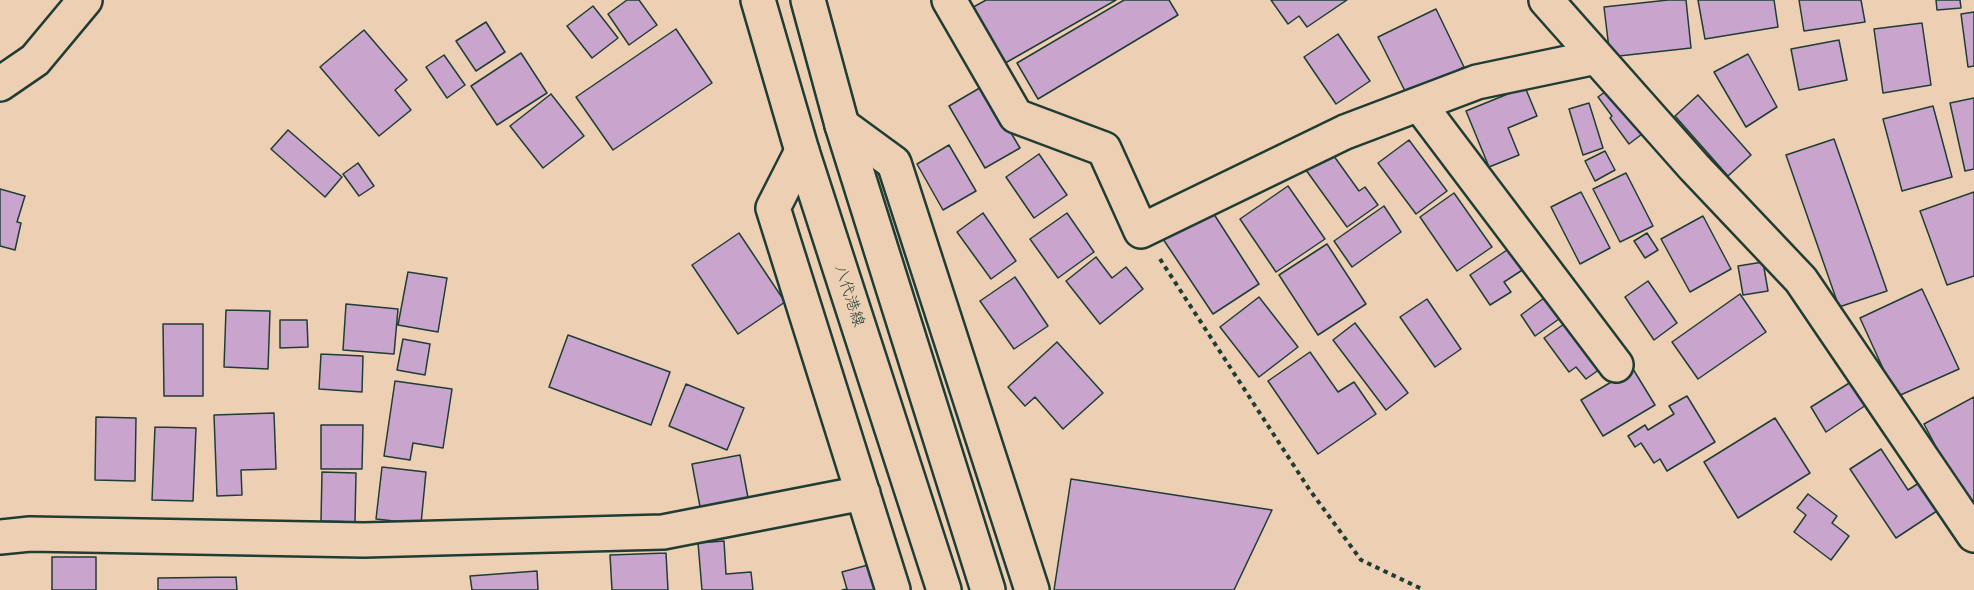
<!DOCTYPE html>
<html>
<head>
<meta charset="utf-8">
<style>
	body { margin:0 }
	canvas { display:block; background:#edd0b4 }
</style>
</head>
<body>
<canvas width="1974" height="590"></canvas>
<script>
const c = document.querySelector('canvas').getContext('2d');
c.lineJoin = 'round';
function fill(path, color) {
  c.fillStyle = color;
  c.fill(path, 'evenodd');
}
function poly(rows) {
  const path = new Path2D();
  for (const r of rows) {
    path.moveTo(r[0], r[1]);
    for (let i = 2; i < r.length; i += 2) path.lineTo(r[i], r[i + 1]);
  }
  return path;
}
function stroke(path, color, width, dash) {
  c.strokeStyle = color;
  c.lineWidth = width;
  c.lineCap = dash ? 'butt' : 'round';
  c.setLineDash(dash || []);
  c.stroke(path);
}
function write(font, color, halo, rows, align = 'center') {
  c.font = font + ' "Shantell Sans","Klee One",sans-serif';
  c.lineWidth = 4.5;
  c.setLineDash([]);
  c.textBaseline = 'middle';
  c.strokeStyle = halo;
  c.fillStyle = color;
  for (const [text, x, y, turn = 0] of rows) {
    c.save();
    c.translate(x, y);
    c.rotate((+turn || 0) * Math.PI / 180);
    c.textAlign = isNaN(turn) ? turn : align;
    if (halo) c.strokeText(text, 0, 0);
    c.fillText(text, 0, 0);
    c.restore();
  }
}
const building = poly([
	[627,0,639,0,657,25,629,45,608,14,627,0],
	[986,0,1116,0,1000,66,968,10,986,0],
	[1124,0,1169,0,1178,15,1038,99,1017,63,1124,0],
	[1271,0,1347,0,1307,27,1299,16,1288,24,1271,0],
	[1668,0,1686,0,1691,48,1610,57,1604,7,1668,0],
	[1698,0,1774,0,1778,27,1705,39,1698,0],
	[1799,0,1861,0,1865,22,1804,31,1799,0],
	[1936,0,1960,0,1961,8,1937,10,1936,0],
	[593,6,618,38,592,58,567,26,593,6],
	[1436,9,1464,67,1407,95,1378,37,1436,9],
	[1974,12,1974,66,1968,67,1961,14,1974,12],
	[486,22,505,52,476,71,456,41,486,22],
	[1922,23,1931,85,1883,93,1874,29,1922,23],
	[676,29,712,83,613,150,576,97,676,29],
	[364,30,407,80,395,90,411,110,379,136,320,67,364,30],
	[1338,34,1370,81,1336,104,1304,57,1338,34],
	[1839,40,1847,80,1799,90,1791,49,1839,40],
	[521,53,547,93,497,125,471,86,521,53],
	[1748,54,1777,107,1746,127,1714,72,1748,54],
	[444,55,465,85,447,98,426,67,444,55],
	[983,86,1020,148,985,168,949,106,983,86],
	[1613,86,1646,131,1629,144,1610,118,1612,116,1598,97,1613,86],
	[1525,87,1537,116,1508,128,1519,155,1489,167,1466,111,1525,87],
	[551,94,584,136,543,168,510,126,551,94],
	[1698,95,1751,155,1728,176,1675,116,1698,95],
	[1974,98,1974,169,1965,171,1950,103,1974,98],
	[1589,103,1603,148,1583,155,1569,109,1589,103],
	[1933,106,1952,177,1902,191,1883,119,1933,106],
	[288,130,342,177,325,197,271,149,288,130],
	[1834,139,1887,291,1839,307,1786,155,1834,139],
	[1409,140,1447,191,1416,214,1378,163,1409,140],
	[949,145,976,191,943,210,917,164,949,145],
	[1605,151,1615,170,1595,181,1585,161,1605,151],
	[1331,152,1359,191,1365,187,1378,205,1347,227,1306,170,1331,152],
	[1039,154,1067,195,1034,218,1006,177,1039,154],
	[358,163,374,186,359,196,343,174,358,163],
	[1626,173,1653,226,1620,242,1593,189,1626,173],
	[1288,186,1325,239,1276,272,1240,219,1288,186],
	[0,189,25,196,17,222,21,223,15,250,0,246,0,189],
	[1581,192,1610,248,1580,264,1551,207,1581,192],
	[1974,192,1974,276,1947,285,1920,211,1974,192],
	[1454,193,1492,247,1457,271,1420,217,1454,193],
	[1208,205,1259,284,1213,314,1161,236,1208,205],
	[1384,206,1401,232,1352,267,1334,241,1384,206],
	[983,213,1016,261,991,279,957,232,983,213],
	[1067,213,1094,252,1058,278,1030,239,1067,213],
	[1703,216,1731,269,1690,292,1661,239,1703,216],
	[739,233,785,302,738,334,692,265,739,233],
	[1647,233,1658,250,1645,258,1634,241,1647,233],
	[1327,244,1366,304,1318,335,1279,275,1327,244],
	[1513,246,1527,267,1504,282,1511,292,1490,305,1470,275,1513,246],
	[1096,257,1112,278,1126,267,1143,289,1100,324,1066,281,1096,257],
	[1763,262,1768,291,1743,295,1738,266,1763,262],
	[408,272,447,278,438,332,398,325,408,272],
	[1015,277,1048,326,1014,349,980,301,1015,277],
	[1648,281,1677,323,1654,340,1625,297,1648,281],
	[1922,289,1959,369,1896,397,1860,318,1922,289],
	[1740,294,1766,332,1698,379,1672,342,1740,294],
	[1259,297,1298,347,1259,377,1220,327,1259,297],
	[1544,298,1559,319,1535,336,1521,315,1544,298],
	[1427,299,1461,349,1435,367,1400,317,1427,299],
	[346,304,398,309,394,354,343,350,346,304],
	[226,310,270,311,268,369,224,367,226,310],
	[280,320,307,320,308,347,280,348,280,320],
	[1567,322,1600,369,1586,379,1576,367,1569,372,1544,338,1567,322],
	[1355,323,1408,393,1386,410,1333,340,1355,323],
	[163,324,203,324,203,396,164,396,163,324],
	[568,335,670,372,651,425,549,387,568,335],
	[403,339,430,344,425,375,397,370,403,339],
	[1057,342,1103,393,1063,429,1035,397,1025,406,1008,387,1057,342],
	[1310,352,1338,392,1354,382,1376,414,1318,454,1268,381,1310,352],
	[321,354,363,356,362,392,319,389,321,354],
	[1633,369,1655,405,1603,436,1581,400,1633,369],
	[1854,380,1869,403,1826,432,1811,407,1854,380],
	[395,381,452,389,443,448,413,443,410,460,384,456,395,381],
	[686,384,744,408,727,450,669,426,686,384],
	[1687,396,1715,442,1667,471,1660,459,1654,463,1641,443,1635,447,1628,436,1645,425,1648,430,1674,414,1669,406,1687,396],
	[1974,397,1974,505,1968,508,1924,424,1974,397],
	[274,413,276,469,241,470,242,495,217,496,214,415,274,413],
	[96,417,136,418,135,481,95,480,96,417],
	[1775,418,1810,473,1738,518,1704,462,1775,418],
	[321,425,363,425,362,469,321,469,321,425],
	[155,427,196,428,193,501,152,500,155,427],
	[1881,449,1908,490,1928,477,1946,505,1896,538,1850,469,1881,449],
	[740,455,749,503,701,512,692,464,740,455],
	[382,467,426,472,421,524,376,519,382,467],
	[322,472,356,473,355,522,321,521,322,472],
	[1071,479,1272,510,1234,590,1054,590,1071,479],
	[1808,494,1837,516,1832,523,1849,536,1831,560,1794,532,1806,515,1797,508,1808,494],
	[724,541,726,574,751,572,753,590,702,590,698,543,724,541],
	[666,553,668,590,612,590,610,555,666,553],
	[52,557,96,557,96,590,52,590,52,557],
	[879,562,887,590,842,590,847,589,842,572,879,562],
	[537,571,538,590,472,590,470,576,537,571],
	[236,577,237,590,158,590,158,578,236,577]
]);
fill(building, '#c9a5ce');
stroke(building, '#1f3d34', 1.5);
const street = poly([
	[949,0,1016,116,1104,149,1141,231,1345,132,1477,82,1596,57],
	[1546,0,1694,167,1801,280,1974,535],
	[0,84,35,60,85,0],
	[1419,104,1616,365],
	[842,125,894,163,1032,590],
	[802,151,773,208,893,590],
	[0,537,30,534,364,540,663,532,863,493]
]);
const secondary = poly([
	[758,0,802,151,944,590],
	[808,0,842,125,988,590]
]);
stroke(street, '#1f3d34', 38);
stroke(secondary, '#1f3d34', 38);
stroke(poly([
	[1160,259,1309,489,1361,560,1424,590]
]), '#1f3d34', 4, [4.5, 4.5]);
stroke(street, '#edd0b4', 33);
stroke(secondary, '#edd0b4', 33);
write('16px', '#1f3d34', '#edd0b4', [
	["八代港線",849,296,72]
]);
</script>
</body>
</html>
